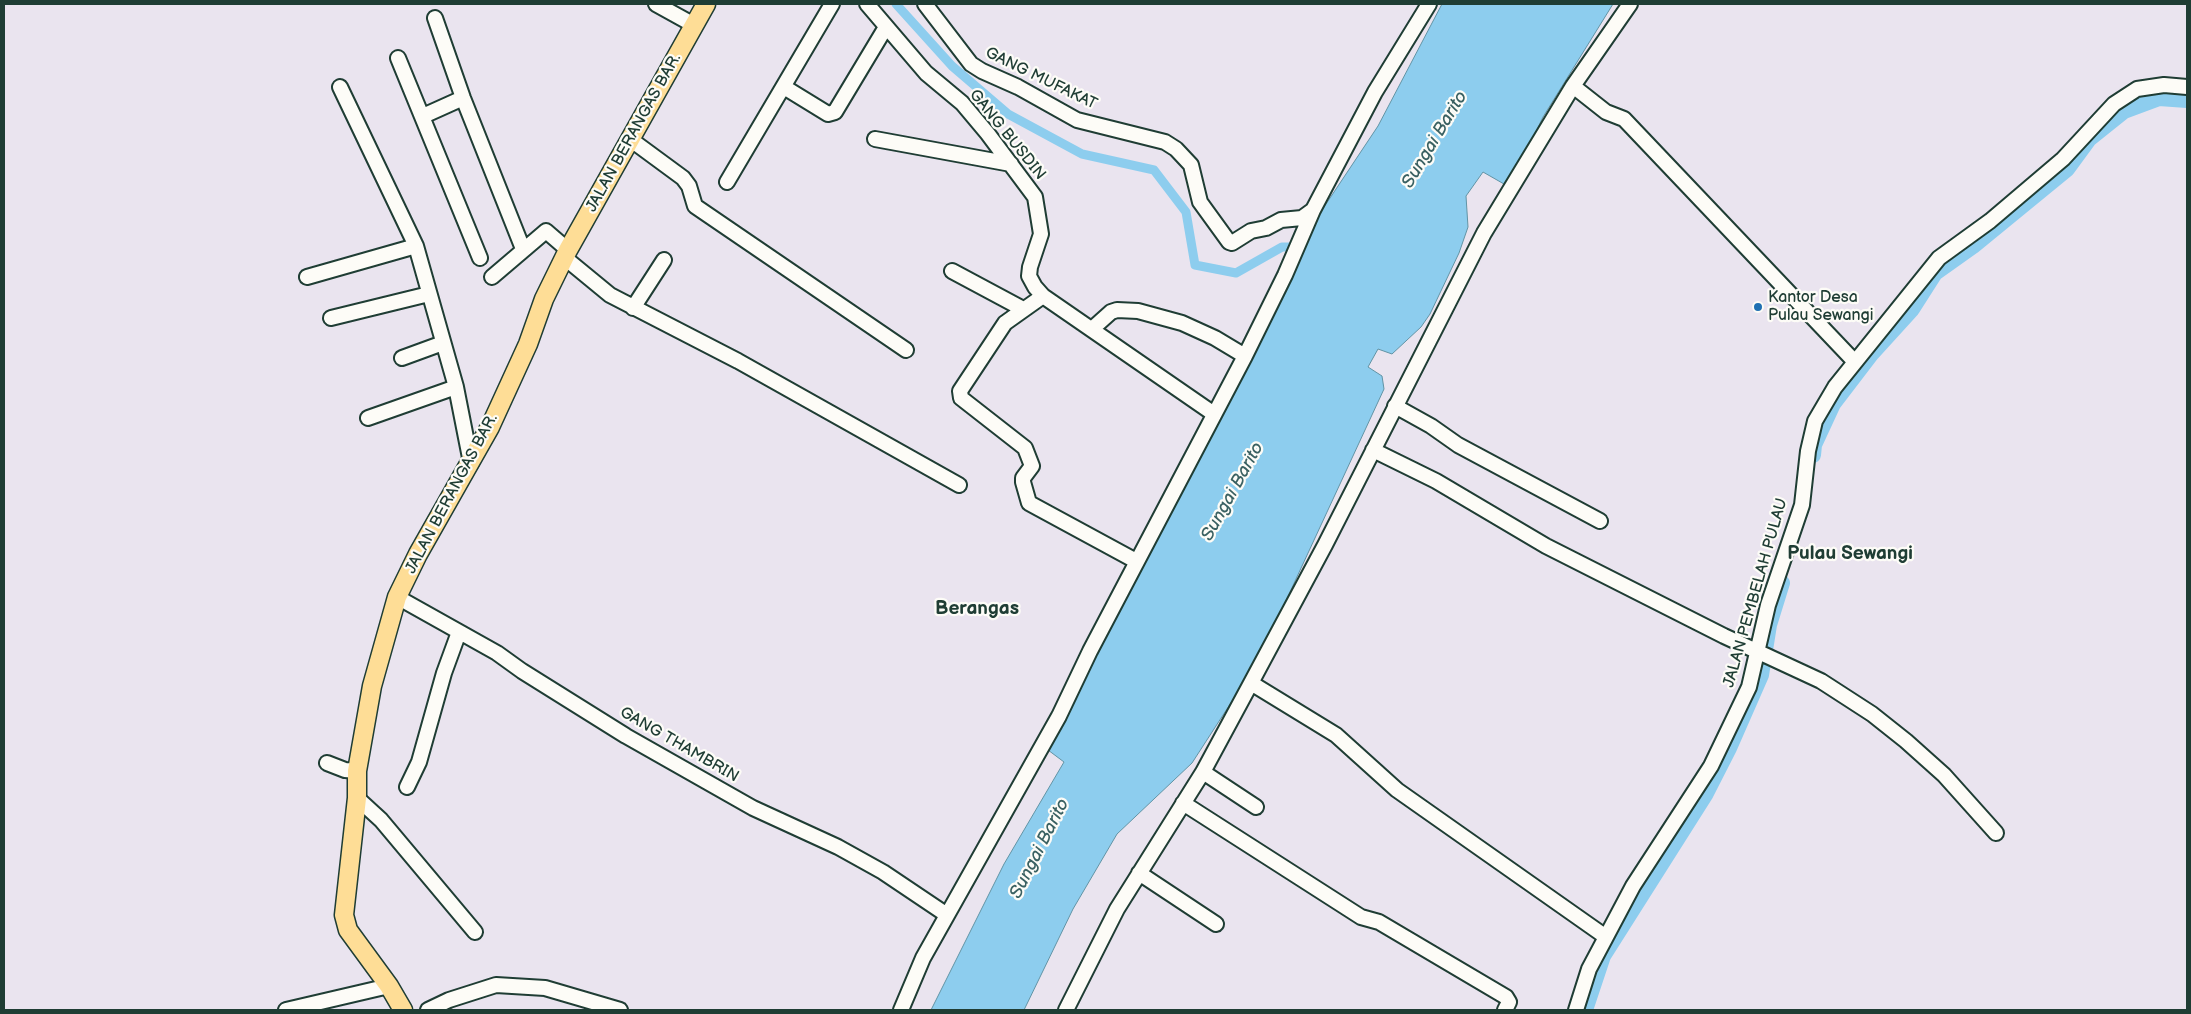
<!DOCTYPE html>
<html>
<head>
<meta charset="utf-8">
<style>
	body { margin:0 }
	#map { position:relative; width:2191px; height:1014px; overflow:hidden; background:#eae4ef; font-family:"Balsamiq Sans",sans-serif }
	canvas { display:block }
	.frame { position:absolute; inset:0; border:5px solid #1f3d34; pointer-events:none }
</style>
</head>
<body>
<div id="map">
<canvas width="2191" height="1014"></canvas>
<div class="frame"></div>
</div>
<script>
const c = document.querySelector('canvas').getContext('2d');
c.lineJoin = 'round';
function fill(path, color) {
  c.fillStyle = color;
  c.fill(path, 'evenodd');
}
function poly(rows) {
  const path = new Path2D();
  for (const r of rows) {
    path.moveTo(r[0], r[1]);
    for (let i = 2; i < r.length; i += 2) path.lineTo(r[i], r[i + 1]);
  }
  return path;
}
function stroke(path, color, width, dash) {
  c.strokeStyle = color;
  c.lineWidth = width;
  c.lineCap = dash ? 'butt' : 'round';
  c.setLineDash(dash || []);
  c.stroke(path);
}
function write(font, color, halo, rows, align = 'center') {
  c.font = font + ' "Balsamiq Sans",sans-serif';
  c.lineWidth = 4.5;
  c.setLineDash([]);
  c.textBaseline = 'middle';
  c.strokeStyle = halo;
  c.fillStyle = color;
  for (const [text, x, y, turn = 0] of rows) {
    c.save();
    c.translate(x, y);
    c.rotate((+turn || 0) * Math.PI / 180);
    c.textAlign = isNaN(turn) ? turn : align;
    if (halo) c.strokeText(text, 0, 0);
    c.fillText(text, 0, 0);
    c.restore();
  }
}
const water = poly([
	[1442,4,1613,4,1543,117,1528,148,1504,184,1483,172,1466,196,1468,227,1459,253,1430,314,1421,327,1392,354,1378,349,1368,367,1382,376,1384,389,1258,661,1192,763,1117,834,1073,909,1024,1010,931,1010,1004,864,1064,762,1044,747,1147,548,1160,534,1312,225,1378,126,1442,4]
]);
fill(water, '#8dcdee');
stroke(water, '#6193a4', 1);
stroke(poly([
	[896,4,952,66,1008,114,1082,154,1154,170,1186,212,1195,265,1236,273,1282,247,1300,247]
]), '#8dcdee', 9);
stroke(poly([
	[1813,455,1814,445,1833,404,1872,353,1912,309,1935,273,1973,246,2067,169,2089,139,2124,111,2159,98,2187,100],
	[1585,1010,1603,956,1705,795,1729,748,1761,675,1769,625,1782,583]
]), '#8dcdee', 16);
const minor = poly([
	[656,4,694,25],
	[867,4,926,73,962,103,988,134,1035,197,1041,234,1030,267,1029,276,1035,287,1043,296,1214,414],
	[925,4,971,64,982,71,1018,87,1077,120,1165,142,1176,149,1191,165,1200,202,1229,242,1232,243,1251,231,1266,228,1281,220,1302,218,1313,210],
	[435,18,463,98,523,249],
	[398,58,480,258],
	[1573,86,1606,112,1624,119,1855,362],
	[340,87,416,246,456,387,471,463],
	[784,87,828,114,835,112,886,27],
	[423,116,463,98],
	[630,139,683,178,689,186,695,206,906,350],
	[875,139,1011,164],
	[727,182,832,4],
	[565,258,610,295,738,361,959,485],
	[952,271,1023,309],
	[307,277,416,246],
	[492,277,546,231,568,250],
	[1043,296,1005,323,960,391,961,398,1025,448,1032,466,1023,478,1023,482,1029,503,1136,561],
	[633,308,664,260],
	[331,318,429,294],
	[1092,329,1111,312,1117,310,1138,311,1182,323,1215,338,1245,356],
	[402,358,443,343],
	[1395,406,1431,426,1458,445,1600,521],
	[368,418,456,387],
	[1373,450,1436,481,1546,546,1724,636,1821,681,1872,714,1906,741,1944,775,1996,833],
	[397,597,497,653,522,671,626,736,753,808,838,847,883,872,947,915],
	[1251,683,1336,735,1397,790,1606,937],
	[327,763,345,770,357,771],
	[1203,772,1256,807],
	[407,787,419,762,444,673,459,632],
	[357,798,381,820,475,932],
	[1183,803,1361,917,1379,922,1506,997,1509,1002,1505,1010],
	[1139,873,1216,924],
	[286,1010,389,986],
	[428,1010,449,1000,496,985,545,988,620,1010],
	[901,1010,923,958,1059,716,1090,651,1245,356,1285,275,1313,210,1375,92,1429,4],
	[1066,1010,1117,909,1203,772,1251,683,1325,545,1484,233,1573,86,1630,4],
	[1576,1010,1589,969,1606,937,1633,886,1711,766,1749,687,1768,605,1802,505,1808,451,1815,421,1835,387,1939,258,1990,221,2063,159,2114,104,2137,89,2164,85,2187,87]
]);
const major = poly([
	[403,1010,389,986,348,930,344,915,357,798,357,771,372,686,397,597,418,554,490,427,528,344,544,299,568,250,706,4]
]);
stroke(minor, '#1f3d34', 18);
stroke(major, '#1f3d34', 21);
stroke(minor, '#fdfcf7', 14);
stroke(major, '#fedd96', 18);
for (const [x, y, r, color] of [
	[1758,307,5,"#1f6fb2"]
]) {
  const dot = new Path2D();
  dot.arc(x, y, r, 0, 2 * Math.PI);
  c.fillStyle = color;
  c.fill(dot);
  stroke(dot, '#fdfcf7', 2);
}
write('16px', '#1f3d34', '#fdfcf7', [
	["GANG MUFAKAT",1041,79,26],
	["JALAN BERANGAS BAR.",634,133,-61],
	["GANG BUSDIN",1007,135,51],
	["JALAN BERANGAS BAR.",452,494,-62],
	["JALAN PEMBELAH PULAU",1756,593,-74],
	["GANG THAMBRIN",679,745,30]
]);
write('16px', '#1f3d34', '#fdfcf7', [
	["Kantor Desa",1768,298],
	["Pulau Sewangi",1768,316]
], 'left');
write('italic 18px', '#3a6162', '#fdfcf7', [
	["Sungai Barito",1435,140,-59],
	["Sungai Barito",1233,492,-61],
	["Sungai Barito",1040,849,-63]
]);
write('bold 19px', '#1f3d34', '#fdfcf7', [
	["Pulau Sewangi",1850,554],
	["Berangas",977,609]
]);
</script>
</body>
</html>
